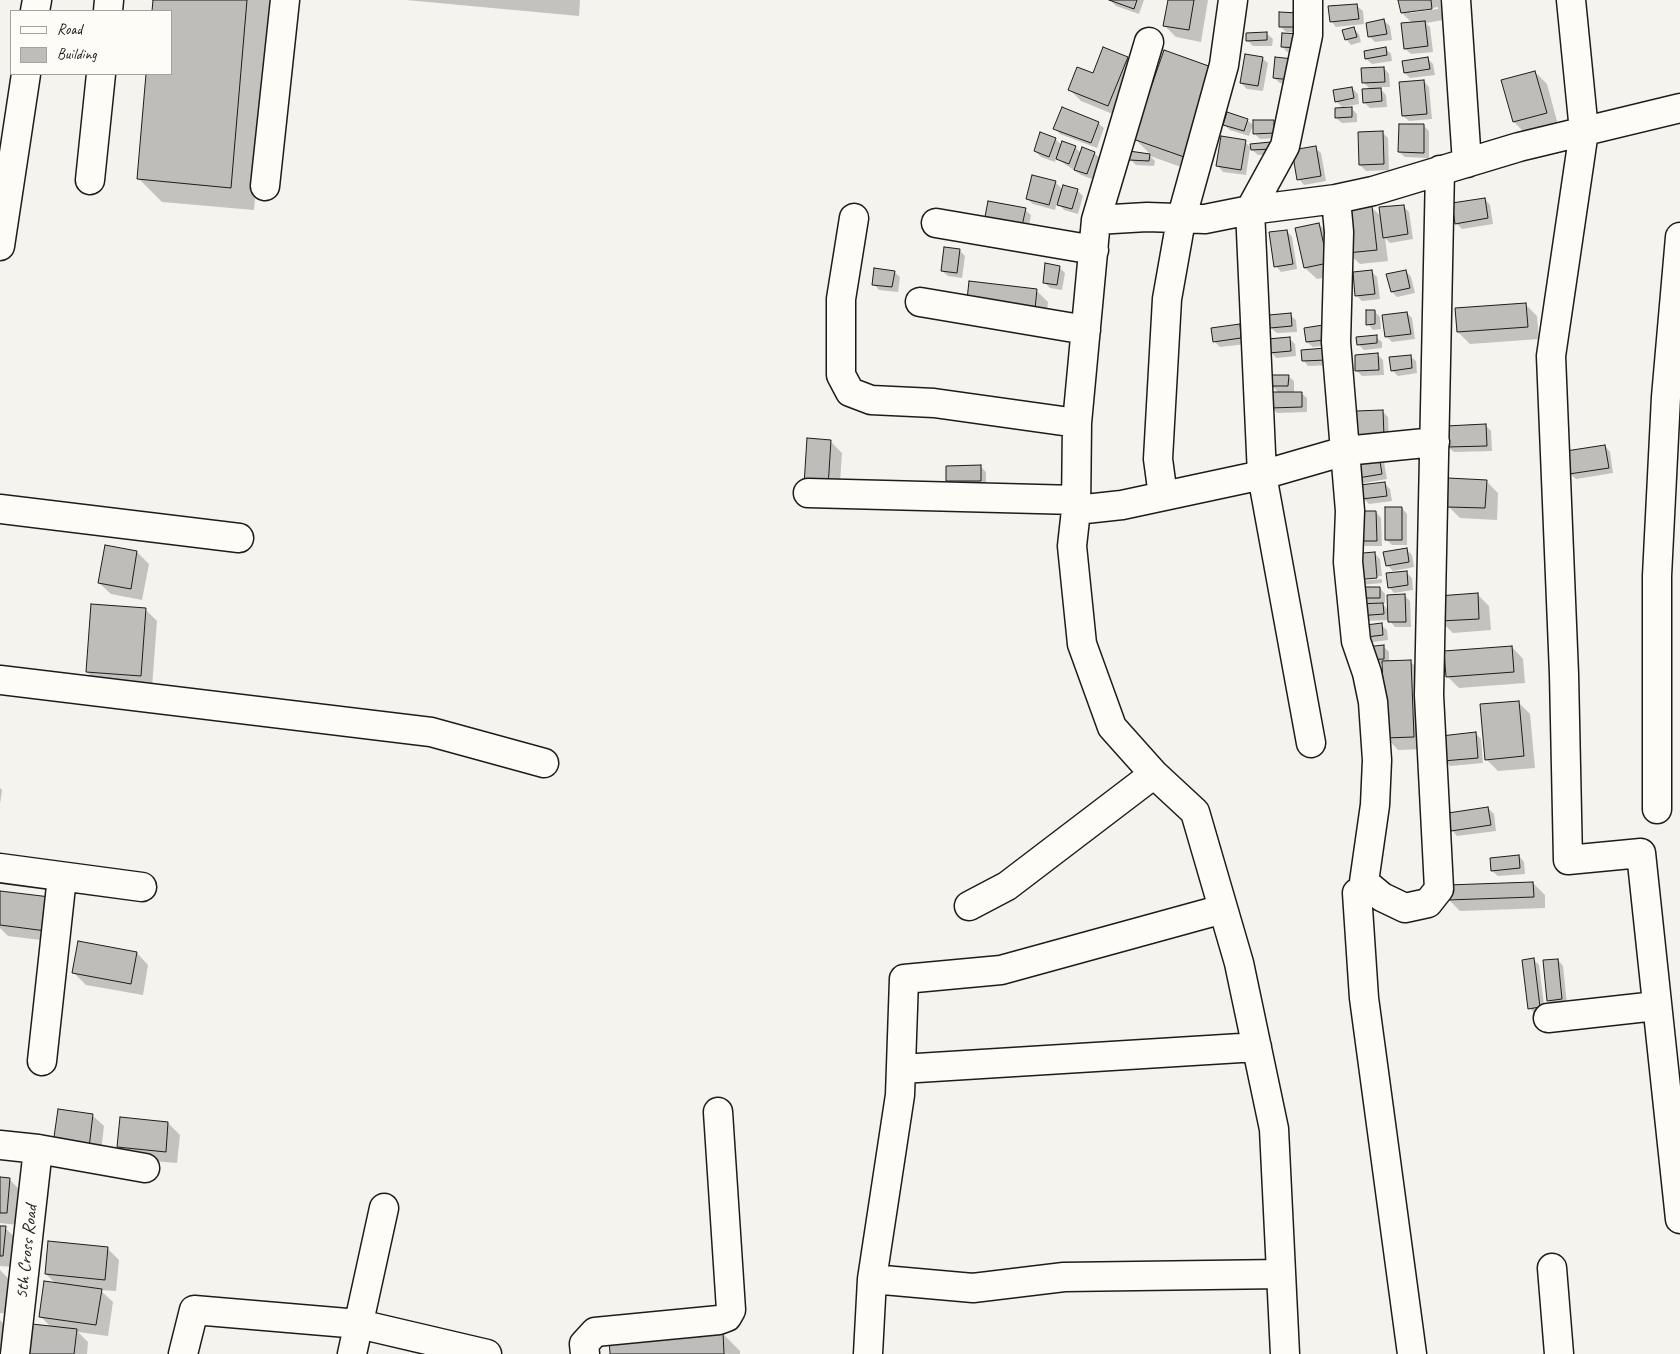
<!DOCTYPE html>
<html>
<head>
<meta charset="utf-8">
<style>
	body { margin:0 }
	#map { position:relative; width:1680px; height:1354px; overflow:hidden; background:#f4f3ee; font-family:Caveat,sans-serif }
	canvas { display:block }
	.legend { position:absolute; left:10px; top:10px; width:162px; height:65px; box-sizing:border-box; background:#fdfcf7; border:1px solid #a3a29f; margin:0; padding:6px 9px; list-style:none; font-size:15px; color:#1c1c1c }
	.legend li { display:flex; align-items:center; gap:10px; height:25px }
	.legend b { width:25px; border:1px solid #a3a29f }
</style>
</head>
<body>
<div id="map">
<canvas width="1680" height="1354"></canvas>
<ul class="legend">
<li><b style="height:6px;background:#fdfcf7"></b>Road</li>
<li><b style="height:14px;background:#bebdba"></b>Building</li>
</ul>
</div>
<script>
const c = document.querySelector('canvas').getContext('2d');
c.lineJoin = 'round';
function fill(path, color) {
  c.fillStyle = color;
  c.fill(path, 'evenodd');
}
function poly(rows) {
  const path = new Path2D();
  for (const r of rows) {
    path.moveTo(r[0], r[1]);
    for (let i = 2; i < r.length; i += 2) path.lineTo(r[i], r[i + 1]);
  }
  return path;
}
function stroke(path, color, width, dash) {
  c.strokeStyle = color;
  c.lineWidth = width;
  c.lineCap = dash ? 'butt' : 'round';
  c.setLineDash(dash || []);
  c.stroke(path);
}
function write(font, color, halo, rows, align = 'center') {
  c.font = font + ' Caveat,sans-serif';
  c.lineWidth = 4.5;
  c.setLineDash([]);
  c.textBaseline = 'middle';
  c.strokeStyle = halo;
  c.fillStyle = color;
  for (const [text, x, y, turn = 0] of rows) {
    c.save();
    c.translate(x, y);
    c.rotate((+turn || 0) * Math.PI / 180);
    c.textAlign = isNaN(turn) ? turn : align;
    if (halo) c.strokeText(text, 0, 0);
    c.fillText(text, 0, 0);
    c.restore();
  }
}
fill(poly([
	[154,0,272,0,254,210,162,202,138,178,147,74,171,74,171,11,153,11],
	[406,0,580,0,579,16],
	[1110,0,1144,0,1139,14,1116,6],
	[1169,0,1208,0,1201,42,1176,37,1164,25],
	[1400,0,1440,0,1443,20,1426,23,1430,27,1433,52,1411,54,1405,49,1412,23,1402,13],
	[1438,7,1438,9,1410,13,1410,11],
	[1357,6,1363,11,1364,24,1336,27,1331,21],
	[1303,20,1303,32,1286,32,1280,26],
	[1384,21,1390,26,1392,40,1375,42,1370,37,1367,24],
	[1353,28,1359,34,1361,42,1351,45,1346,39],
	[1267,34,1273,39,1272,46,1253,46,1247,40],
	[1283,34,1305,53,1287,52,1282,46],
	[1385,48,1391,54,1392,61,1372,64,1366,59,1365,52],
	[1128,58,1139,70,1120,117,1081,101,1069,89],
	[1262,58,1268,63,1263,91,1247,89,1241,83],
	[1276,59,1296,85,1280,83,1274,78],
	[1428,59,1433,64,1435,75,1410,78,1405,73],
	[1384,68,1389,74,1390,87,1379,87,1386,95,1387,107,1370,108,1364,102,1371,90,1363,82],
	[1217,70,1234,87,1226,113,1247,120,1253,125,1249,136,1230,130,1222,123,1204,175,1150,156,1155,161,1154,166,1136,165,1130,159,1130,153,1151,155,1135,139],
	[1535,72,1547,84,1558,125,1526,134,1514,122,1503,81],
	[1424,81,1429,87,1432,119,1409,121,1403,116],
	[1352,88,1358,94,1359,104,1342,107,1336,101],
	[1351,108,1357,114,1357,122,1342,123,1336,118],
	[1273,121,1279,126,1279,138,1260,139,1254,133],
	[1098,123,1104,128,1097,148,1060,134,1055,128],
	[1424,126,1429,131,1429,158,1405,157,1399,152],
	[1382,132,1388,138,1389,170,1366,171,1360,165],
	[1055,139,1062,145,1075,147,1081,153,1094,153,1100,158,1092,179,1081,175,1056,158,1055,162,1041,157,1035,151],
	[1245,142,1252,149,1271,143,1277,154,1258,155,1250,148,1246,175,1223,172,1218,166],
	[1315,148,1321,153,1326,181,1304,185,1299,179],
	[1055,182,1063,190,1077,190,1083,196,1078,214,1064,210,1057,202,1055,210,1033,204,1027,199],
	[1485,199,1490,205,1493,224,1462,229,1456,223],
	[1403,206,1409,212,1413,239,1390,243,1385,238,1388,261,1360,264,1348,253,1371,207,1382,217],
	[1025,210,1031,215,1027,235,985,222],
	[1319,224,1331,236,1339,275,1317,279,1305,268],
	[1287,231,1292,237,1297,269,1281,272,1276,266],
	[959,250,965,256,962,278,948,276,942,271],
	[1059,267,1065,273,1062,290,1050,288,1044,282],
	[1371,271,1377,277,1380,299,1362,301,1357,296],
	[1406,271,1411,277,1415,293,1397,297,1392,292],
	[894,272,900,277,898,292,879,290,874,284],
	[1036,290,1048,302,1046,320,980,312],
	[1525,304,1537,316,1539,339,1470,344,1458,332],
	[1374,311,1380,317,1381,329,1373,330,1368,324],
	[1407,313,1412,318,1415,339,1392,342,1387,337],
	[1290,315,1296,320,1297,332,1277,333,1271,328],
	[1239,326,1245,331,1246,344,1220,347,1214,341],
	[1306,329,1330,345,1313,347,1307,342],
	[1376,337,1382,342,1382,348,1364,350,1359,345],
	[1289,338,1295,344,1296,356,1276,358,1271,352],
	[1331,355,1332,365,1308,366,1303,360],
	[1378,355,1383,360,1384,375,1362,376,1357,371],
	[1410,356,1416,361,1417,373,1398,376,1392,370],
	[1288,376,1294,381,1294,393,1301,393,1307,398,1307,412,1277,413,1271,407,1279,393,1272,386],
	[1383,412,1388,417,1389,442,1364,442],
	[1486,426,1491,431,1492,451,1454,452,1448,447],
	[830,441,842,453,839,498,817,497],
	[1605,446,1610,452,1613,473,1576,479,1570,474],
	[1378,457,1384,462,1387,479,1364,483,1359,478],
	[980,466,986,472,986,486,953,486,947,481],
	[1486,481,1498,493,1497,520,1460,518,1448,506],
	[1385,484,1390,489,1392,501,1369,504,1363,498],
	[1402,508,1407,514,1407,545,1392,545,1386,539],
	[1376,512,1381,518,1382,546,1365,546,1359,541],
	[106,547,137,552,149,564,142,600,111,594,99,583],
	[1406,549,1412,555,1414,567,1393,571,1387,565],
	[1374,553,1380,559,1382,576,1358,578,1358,581,1382,579,1382,583,1361,585,1355,580,1353,555],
	[1406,572,1412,578,1413,590,1394,593,1389,587],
	[1380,588,1385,594,1385,603,1382,603,1389,611,1405,596,1410,601,1411,627,1395,627,1389,620,1363,621,1358,598],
	[1478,595,1489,606,1491,630,1453,633,1441,621],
	[145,609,157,621,152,687,99,684,87,672],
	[1381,625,1387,630,1388,640,1366,643,1360,637],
	[1383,646,1389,652,1389,662,1410,661,1422,673,1425,749,1398,750,1387,738,1384,664,1373,665],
	[1512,647,1523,659,1525,683,1459,688,1447,676],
	[1518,702,1530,714,1535,768,1498,771,1486,759],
	[1475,733,1481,739,1483,763,1450,766,1445,761],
	[0,788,2,790,0,804],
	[1488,808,1494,814,1496,831,1457,836,1452,830],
	[1519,856,1524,862,1525,874,1498,876,1492,871,1491,859],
	[1533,883,1545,895,1545,908,1460,911,1448,899],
	[0,892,57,942,8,936,0,928],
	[137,953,148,965,143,995,86,985,74,973],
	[1533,959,1539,965,1545,1013,1535,1014,1530,1008],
	[1558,960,1563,966,1567,1004,1554,1006,1548,1000],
	[92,1115,104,1126,100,1160,67,1155],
	[168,1123,180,1135,177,1163,130,1159,118,1147],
	[0,1179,9,1179,21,1191,18,1225,0,1223],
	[0,1227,5,1228,17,1239,14,1267,0,1266],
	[107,1248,119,1260,116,1291,100,1290,113,1302,108,1336,78,1332,88,1342,87,1354,29,1354,51,1327,40,1316,56,1284,46,1274],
	[0,1270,12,1282,8,1314,0,1313],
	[0,1320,4,1324,1,1346,0,1346],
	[722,1333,740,1351,740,1354,611,1354]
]), '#0003');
const building = poly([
	[153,0,247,0,231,188,137,179,146,74,171,74,171,11,152,11,153,0],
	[1109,0,1137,0,1134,9,1109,0],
	[1168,0,1194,0,1189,30,1163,26,1168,0],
	[1398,0,1431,0,1432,9,1401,13,1398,0],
	[1357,4,1359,19,1330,22,1328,6,1357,4],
	[1279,12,1298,13,1298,27,1279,27,1279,12],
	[1384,19,1387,34,1368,37,1366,23,1384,19],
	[1425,21,1428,46,1404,49,1401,23,1425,21],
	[1354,27,1357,37,1345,40,1342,30,1354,27],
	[1267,32,1267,40,1246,41,1246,33,1267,32],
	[1282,33,1301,34,1300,48,1281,47,1282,33],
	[1103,47,1128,57,1108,106,1068,90,1077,67,1093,73,1103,47],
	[1386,47,1387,55,1365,59,1364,51,1386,47],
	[1164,50,1217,69,1187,158,1133,139,1164,50],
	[1245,54,1263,57,1258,86,1240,83,1245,54],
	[1275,57,1293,59,1291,80,1273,78,1275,57],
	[1428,57,1430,69,1404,73,1402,61,1428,57],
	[1384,67,1385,82,1362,83,1361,68,1384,67],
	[1535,71,1547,113,1513,122,1501,80,1535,71],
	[1424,80,1427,114,1402,116,1399,82,1424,80],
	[1352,87,1354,98,1335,102,1333,90,1352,87],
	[1381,88,1382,101,1363,103,1362,89,1381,88],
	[1062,107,1099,122,1091,143,1053,129,1062,107],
	[1352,107,1352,117,1335,118,1335,108,1352,107],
	[1227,112,1248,119,1244,131,1223,125,1227,112],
	[1253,120,1274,120,1274,133,1253,134,1253,120],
	[1399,124,1424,124,1424,153,1398,152,1399,124],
	[1383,131,1384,164,1359,165,1358,132,1383,131],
	[1040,132,1056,138,1049,157,1034,151,1040,132],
	[1221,136,1246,140,1241,170,1216,166,1221,136],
	[1062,141,1076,146,1069,164,1056,159,1062,141],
	[1271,142,1272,149,1251,150,1250,144,1271,142],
	[1316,146,1321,176,1297,180,1292,150,1316,146],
	[1082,147,1095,152,1087,174,1074,170,1082,147],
	[1129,151,1150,154,1149,161,1129,160,1129,151],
	[1032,175,1056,181,1049,205,1026,199,1032,175],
	[1063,185,1078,189,1072,209,1057,205,1063,185],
	[1485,198,1488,218,1455,224,1452,203,1485,198],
	[988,201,1026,208,1021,230,984,222,988,201],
	[1404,205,1408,234,1383,238,1379,207,1404,205],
	[1372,206,1377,250,1347,253,1343,209,1372,206],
	[1319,223,1328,263,1304,268,1295,228,1319,223],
	[1287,230,1293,264,1274,267,1269,232,1287,230],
	[944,247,960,249,957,273,941,271,944,247],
	[1045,263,1060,266,1057,285,1043,283,1045,263],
	[874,268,895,271,892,287,872,285,874,268],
	[1372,270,1375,294,1355,296,1353,272,1372,270],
	[1406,270,1410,288,1391,292,1386,274,1406,270],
	[969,281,1037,289,1035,309,967,300,969,281],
	[1526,303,1528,327,1457,332,1455,308,1526,303],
	[1366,310,1375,310,1375,324,1366,325,1366,310],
	[1407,312,1411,334,1385,337,1382,315,1407,312],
	[1291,313,1292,326,1270,328,1269,315,1291,313],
	[1240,324,1241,338,1213,342,1211,328,1240,324],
	[1323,325,1325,340,1306,342,1304,328,1323,325],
	[1377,335,1377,343,1357,345,1356,337,1377,335],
	[1290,337,1291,351,1269,353,1268,339,1290,337],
	[1326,348,1327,360,1302,361,1301,350,1326,348],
	[1378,353,1379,370,1355,371,1355,355,1378,353],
	[1411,355,1412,368,1391,371,1389,357,1411,355],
	[1271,375,1289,375,1288,386,1271,386,1271,375],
	[1270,392,1302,392,1302,407,1270,408,1270,392],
	[1383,410,1384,437,1357,437,1356,411,1383,410],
	[1486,424,1487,446,1447,447,1446,426,1486,424],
	[807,438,831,440,828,487,804,485,807,438],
	[1605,445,1609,468,1569,474,1566,451,1605,445],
	[1379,455,1382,474,1358,478,1354,460,1379,455],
	[981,465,981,481,946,481,946,466,981,465],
	[1448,478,1487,480,1485,508,1447,507,1448,478],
	[1385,482,1387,496,1362,499,1360,485,1385,482],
	[1385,507,1402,507,1402,540,1385,540,1385,507],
	[1358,511,1376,511,1377,541,1358,541,1358,511],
	[105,545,137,551,131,589,98,583,105,545],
	[1407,548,1409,562,1386,566,1383,552,1407,548],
	[1375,552,1377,578,1354,580,1351,554,1375,552],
	[1407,571,1408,585,1388,588,1386,573,1407,571],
	[1357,587,1380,587,1380,598,1357,598,1357,587],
	[1478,593,1479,619,1440,621,1438,596,1478,593],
	[1405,594,1406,622,1388,622,1387,595,1405,594],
	[1383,603,1384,614,1357,616,1356,604,1383,603],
	[91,604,146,608,141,676,86,672,91,604],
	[1382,623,1383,635,1359,638,1358,626,1382,623],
	[1384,645,1384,659,1366,660,1365,647,1384,645],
	[1512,646,1514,672,1446,677,1444,651,1512,646],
	[1411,660,1414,737,1385,738,1382,661,1411,660],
	[1519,701,1524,756,1485,760,1480,704,1519,701],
	[1476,732,1478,758,1443,761,1441,736,1476,732],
	[1488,807,1491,825,1451,831,1448,813,1488,807],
	[1519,855,1520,868,1491,871,1490,858,1519,855],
	[1533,882,1534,897,1447,900,1447,885,1533,882],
	[0,891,50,897,46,931,0,925,0,891],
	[78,941,137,952,131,984,72,973,78,941],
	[1534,958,1540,1007,1528,1009,1522,960,1534,958],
	[1558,959,1562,999,1547,1001,1543,960,1558,959],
	[58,1109,93,1114,89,1148,53,1144,58,1109],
	[120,1117,168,1122,166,1152,117,1147,120,1117],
	[0,1177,10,1178,7,1213,0,1213,0,1177],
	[0,1226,6,1226,3,1256,0,1256,0,1226],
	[48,1241,108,1247,105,1280,45,1274,48,1241],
	[44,1281,102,1289,96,1325,39,1317,44,1281],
	[32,1324,77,1329,74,1354,28,1354,32,1324],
	[723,1332,724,1354,610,1354,609,1338,723,1332]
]);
fill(building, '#bebdba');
stroke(building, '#1c1c1c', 1);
const minor = poly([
	[1308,0,1308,35,1285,146,1250,210,1262,475,1311,743],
	[1456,0,1467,163],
	[1571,0,1584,131,1551,356,1564,674,1568,860,1641,853,1680,1219],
	[35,11,37,0],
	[108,11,109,0],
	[90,180,101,74],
	[265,186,285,0],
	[1336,199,1339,232,1336,342,1350,511,1348,562,1356,641,1367,673,1373,702,1377,760,1375,805,1364,882,1382,897,1405,908,1428,903,1439,889,1429,695,1440,170],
	[854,218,841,299,841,375,850,392,871,400,934,403,1077,423],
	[1096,220,1149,42],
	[936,223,1094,250],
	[0,246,26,74],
	[920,302,1086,330],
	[808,493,1076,500],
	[1163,496,1158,459,1167,299,1181,220,1224,65,1233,0],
	[0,509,239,538],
	[1076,510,1122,505,1262,475,1345,451,1435,442],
	[0,680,431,732,544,763],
	[1657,809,1657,576,1666,397,1680,237],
	[0,868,142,887],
	[1357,893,1364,998,1412,1354],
	[969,906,1007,886,1154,774],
	[1548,1018,1656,1006],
	[42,1061,62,877],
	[901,1069,1257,1047],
	[0,1145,38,1149,145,1168],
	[1552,1268,1559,1354],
	[872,1279,973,1288,1064,1277,1281,1274],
	[15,1354,38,1149],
	[183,1354,194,1310,359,1324,487,1354],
	[352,1354,384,1208],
	[585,1354,584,1344,595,1332,719,1320,727,1317,731,1310,718,1112],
	[868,1354,872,1279,900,1095,904,979,1001,970,1223,909],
	[1285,1354,1274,1129,1239,963,1195,812,1154,774,1112,727,1082,644,1072,546,1076,510,1077,423,1096,220,1147,217,1205,219,1250,210,1336,199,1373,191,1519,147,1680,108]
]);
stroke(minor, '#1c1c1c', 31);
stroke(minor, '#fdfcf7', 28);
write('18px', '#1c1c1c', '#fdfcf7', [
	["5th Cross Road",27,1252,-84]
]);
</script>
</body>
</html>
